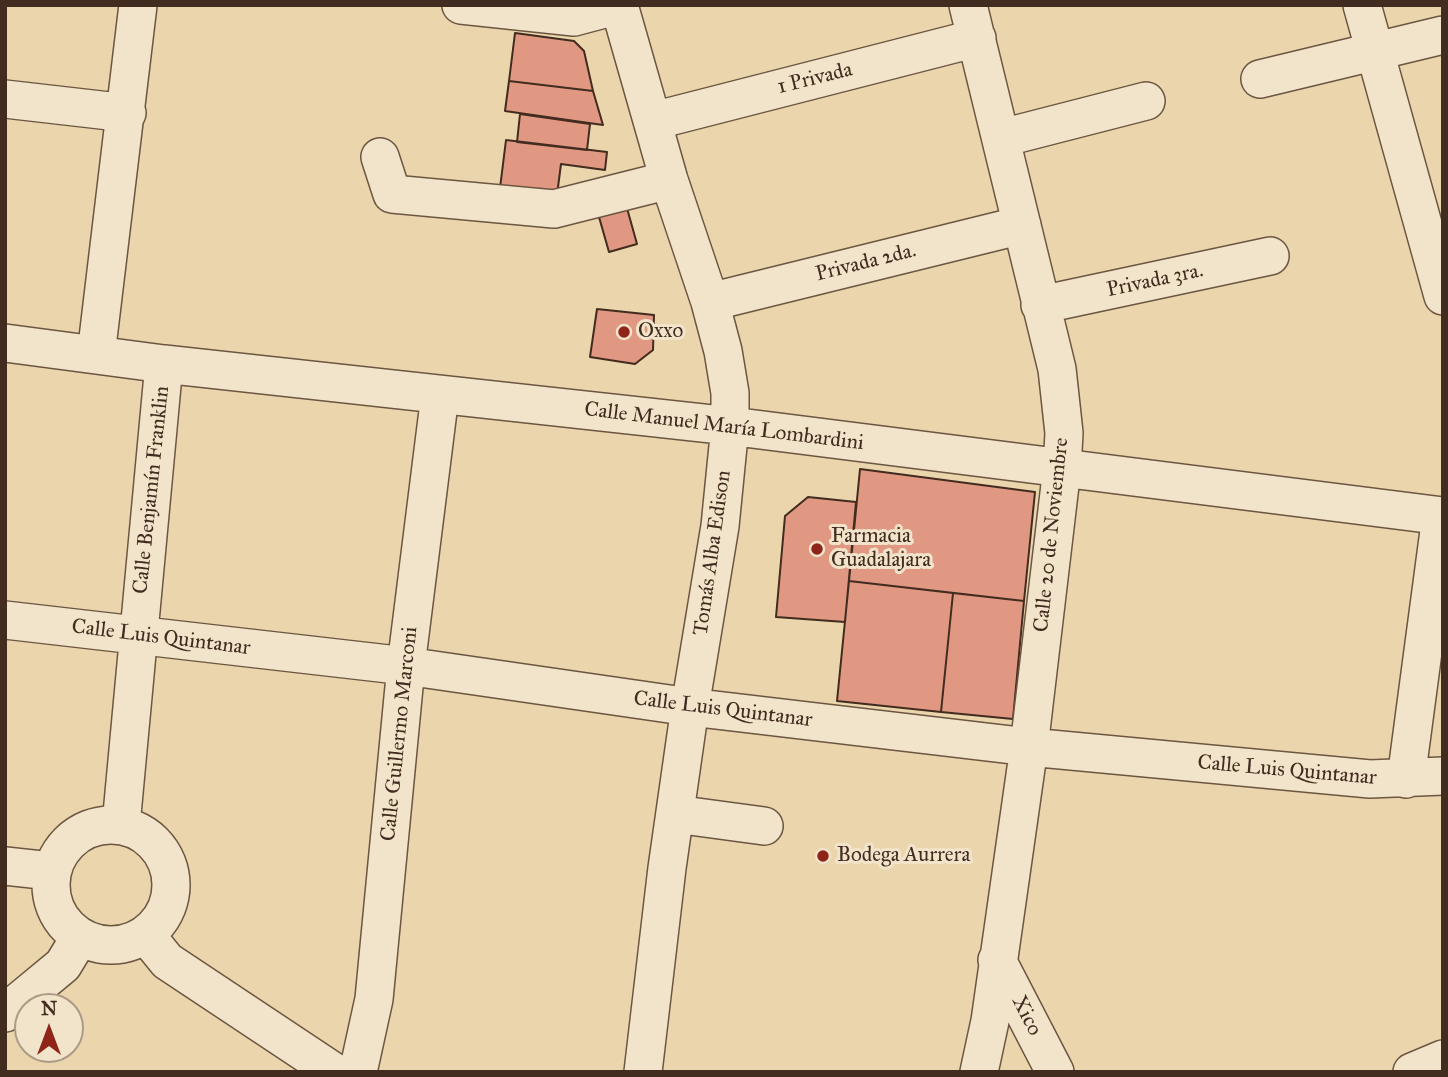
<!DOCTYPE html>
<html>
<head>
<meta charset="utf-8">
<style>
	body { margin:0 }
	#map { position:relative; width:1448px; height:1077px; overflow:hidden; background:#ead5ad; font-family:"IM FELL Great Primer",serif }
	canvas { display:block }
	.frame { position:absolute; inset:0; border:7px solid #422b1f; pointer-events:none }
	.north { position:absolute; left:14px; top:993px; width:70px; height:70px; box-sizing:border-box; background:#f1e4ca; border:2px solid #ab9a86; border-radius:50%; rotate:0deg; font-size:19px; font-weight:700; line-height:28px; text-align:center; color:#422b1f }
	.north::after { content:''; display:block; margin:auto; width:24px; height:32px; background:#8f2418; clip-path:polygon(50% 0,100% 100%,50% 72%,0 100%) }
</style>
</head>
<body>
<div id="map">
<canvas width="1448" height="1077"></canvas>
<div class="frame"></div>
<div class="north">N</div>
</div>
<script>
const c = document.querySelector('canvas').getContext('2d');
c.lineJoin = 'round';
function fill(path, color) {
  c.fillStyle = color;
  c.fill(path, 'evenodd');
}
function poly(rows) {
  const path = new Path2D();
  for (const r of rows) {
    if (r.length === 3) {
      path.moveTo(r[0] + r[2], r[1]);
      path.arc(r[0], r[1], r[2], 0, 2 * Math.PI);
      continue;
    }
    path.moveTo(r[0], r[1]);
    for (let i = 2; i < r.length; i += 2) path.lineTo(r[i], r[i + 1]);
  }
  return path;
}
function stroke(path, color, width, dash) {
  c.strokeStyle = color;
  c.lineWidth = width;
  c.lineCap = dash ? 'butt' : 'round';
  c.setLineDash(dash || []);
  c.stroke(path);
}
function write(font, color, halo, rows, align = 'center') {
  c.font = font + ' "IM FELL Great Primer",serif';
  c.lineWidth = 6;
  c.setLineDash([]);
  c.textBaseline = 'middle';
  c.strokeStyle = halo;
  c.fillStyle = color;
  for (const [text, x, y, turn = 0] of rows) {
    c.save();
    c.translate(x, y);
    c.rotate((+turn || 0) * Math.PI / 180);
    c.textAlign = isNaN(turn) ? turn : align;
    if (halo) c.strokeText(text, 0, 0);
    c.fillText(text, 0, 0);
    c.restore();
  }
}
const building = poly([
	[515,33,574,41,584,51,593,91,509,81,515,33],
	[509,81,593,91,603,125,505,111,509,81],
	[520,114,590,124,587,150,517,142,520,114],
	[506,140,607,152,605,170,561,164,557,195,500,188,506,140],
	[625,201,637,244,609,252,597,210,625,201],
	[597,309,654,315,653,350,635,364,590,357,597,309],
	[860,469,1035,492,1024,601,849,581,860,469],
	[808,497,856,502,845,622,776,617,785,516,808,497],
	[849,581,953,593,941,712,837,701,849,581],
	[953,593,1024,601,1013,719,941,712,953,593]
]);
fill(building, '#e09882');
stroke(building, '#422b1f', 2);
const minor = poly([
	[461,5,574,17,619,5],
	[619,5,669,180,710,302,723,351,730,393,730,426,720,526,690,707,667,868,643,1072],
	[968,5,1057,369,1064,433,1062,468,1029,747,990,1021,979,1072],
	[1362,5,1443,296],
	[1260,79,1443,35],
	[5,99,127,113],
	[653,121,977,38],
	[1002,138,1146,101],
	[380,157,392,194,554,209,669,180],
	[710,302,1022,225],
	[1040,305,1270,256],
	[5,343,164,364,730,426,1443,516],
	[96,355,138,5],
	[5,620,406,666,690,707,1029,747,1370,779,1443,776],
	[1406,779,1441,516],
	[675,814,764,826],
	[111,885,60],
	[121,825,164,364],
	[5,866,51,871],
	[146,935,167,961,334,1072],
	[997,960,1055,1072],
	[5,1013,63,965,80,937],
	[358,1072,374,999,406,666,440,395],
	[1412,1072,1443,1059]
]);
stroke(minor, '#6c5642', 40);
stroke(minor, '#f1e4ca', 37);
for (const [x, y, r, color] of [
	[624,332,7,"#8f2418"],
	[817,549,7,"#8f2418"],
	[823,856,7,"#8f2418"]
]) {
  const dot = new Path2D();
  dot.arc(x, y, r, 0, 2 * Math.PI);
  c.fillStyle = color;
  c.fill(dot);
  stroke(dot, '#f1e4ca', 2.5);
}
write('21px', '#422b1f', '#f1e4ca', [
	["1 Privada",815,79,-14],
	["Privada 2da.",866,263,-14],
	["Privada 3ra.",1155,281,-12],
	["Calle Manuel María Lombardini",724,427,7],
	["Calle Benjamín Franklin",152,490,-84],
	["Calle 20 de Noviembre",1052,535,-84],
	["Tomás Alba Edison",713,553,-82],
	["Calle Luis Quintanar",161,638,7],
	["Calle Luis Quintanar",723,710,7],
	["Calle Guillermo Marconi",400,734,-84],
	["Calle Luis Quintanar",1287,771,5],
	["Xico",1026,1016,63]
]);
write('21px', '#422b1f', '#f1e4ca', [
	["Oxxo",638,332],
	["Farmacia",831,537],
	["Guadalajara",831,561],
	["Bodega Aurrera",837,856]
], 'left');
</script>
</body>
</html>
